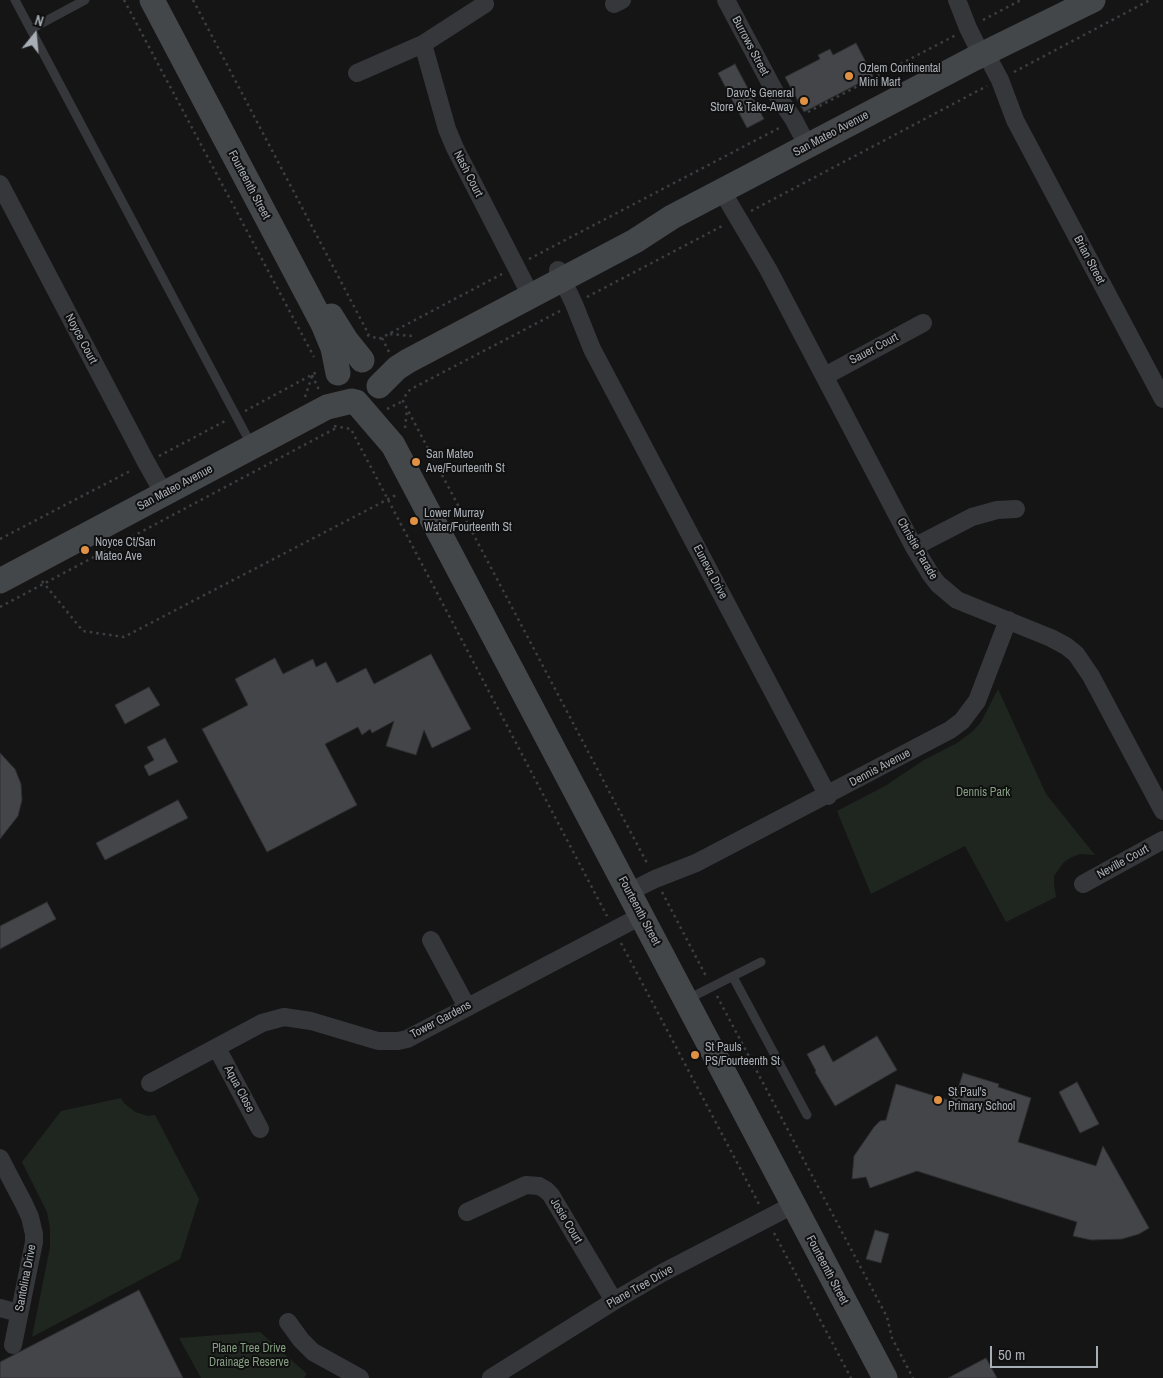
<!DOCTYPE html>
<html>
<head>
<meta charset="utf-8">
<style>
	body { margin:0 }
	#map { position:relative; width:1163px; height:1378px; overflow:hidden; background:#151516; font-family:"Archivo Narrow",sans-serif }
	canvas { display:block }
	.north { position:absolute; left:10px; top:10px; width:50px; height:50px; -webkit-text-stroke:4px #101011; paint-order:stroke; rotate:17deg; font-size:14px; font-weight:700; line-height:20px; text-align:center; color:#a8aeb5 }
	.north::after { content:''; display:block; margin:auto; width:18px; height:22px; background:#a8aeb5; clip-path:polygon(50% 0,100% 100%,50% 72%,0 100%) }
	.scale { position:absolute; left:990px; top:1346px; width:108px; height:22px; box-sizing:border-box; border:2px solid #a8aeb5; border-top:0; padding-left:6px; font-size:15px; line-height:18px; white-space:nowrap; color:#a8aeb5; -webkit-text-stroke:4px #101011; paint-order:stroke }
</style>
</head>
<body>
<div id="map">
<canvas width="1163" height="1378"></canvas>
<div class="north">N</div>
<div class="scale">50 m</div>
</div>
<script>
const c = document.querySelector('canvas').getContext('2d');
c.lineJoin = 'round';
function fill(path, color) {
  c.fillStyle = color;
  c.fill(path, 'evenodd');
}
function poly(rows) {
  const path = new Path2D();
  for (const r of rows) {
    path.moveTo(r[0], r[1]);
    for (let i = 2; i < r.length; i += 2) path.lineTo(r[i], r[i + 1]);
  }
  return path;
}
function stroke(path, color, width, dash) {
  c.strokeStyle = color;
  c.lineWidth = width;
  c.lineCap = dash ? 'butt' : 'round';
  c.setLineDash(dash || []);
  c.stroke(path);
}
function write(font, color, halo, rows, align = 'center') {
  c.font = font + ' "Archivo Narrow",sans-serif';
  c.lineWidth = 4;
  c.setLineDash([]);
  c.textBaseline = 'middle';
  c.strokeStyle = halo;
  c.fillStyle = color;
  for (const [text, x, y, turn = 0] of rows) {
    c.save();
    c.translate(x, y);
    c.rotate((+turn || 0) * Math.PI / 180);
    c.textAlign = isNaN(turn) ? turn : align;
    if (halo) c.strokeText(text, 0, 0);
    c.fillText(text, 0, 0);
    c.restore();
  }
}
fill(poly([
	[998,689,1046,794,1095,855,1080,854,1072,857,1064,862,1054,876,1054,884,1056,897,1006,922,965,846,871,894,837,811,885,786,924,760,957,743,973,731,981,722],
	[121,1098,124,1103,135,1112,148,1116,155,1115,199,1199,180,1259,32,1337,50,1247,50,1228,47,1212,22,1162,61,1111],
	[260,1332,307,1374,304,1378,201,1378,179,1338]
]), '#1f261f');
const building = poly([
	[856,43,873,76,804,112,785,77,820,59,818,55,830,49,833,55,856,43],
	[735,64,764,119,747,128,718,73,735,64],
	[431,654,471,729,432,748,424,730,416,755,386,746,394,721,372,733,370,729,362,735,358,727,325,744,357,805,267,852,202,729,248,705,235,679,275,658,283,674,313,659,316,667,326,662,337,683,366,668,374,684,431,654],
	[149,687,160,705,125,724,115,705,149,687],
	[165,738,178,762,149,776,144,766,154,760,147,747,165,738],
	[0,753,15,769,21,784,22,800,18,816,0,839,0,753],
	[178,800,188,818,105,860,96,843,178,800],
	[47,902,56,919,0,949,0,926,47,902],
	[877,1036,897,1070,835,1106,815,1072,816,1071,807,1054,824,1045,833,1062,877,1036],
	[963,1073,999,1084,998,1087,1031,1098,1018,1142,1096,1166,1103,1146,1149,1228,1139,1234,1122,1239,1091,1240,1073,1236,1077,1222,917,1171,870,1188,866,1177,852,1179,854,1156,874,1127,880,1121,886,1120,896,1084,951,1101,953,1094,956,1095,963,1073],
	[1077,1082,1099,1124,1080,1133,1059,1092,1077,1082],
	[875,1230,889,1234,881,1263,866,1259,875,1230],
	[139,1290,183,1378,0,1378,0,1362,139,1290],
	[986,1358,997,1378,948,1378,986,1358]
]);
fill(building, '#444549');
stroke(building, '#2f2f32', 1);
stroke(poly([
	[124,0,314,357],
	[193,0,369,335],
	[983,20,1021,0],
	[1014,72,1150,0],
	[808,112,956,35],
	[751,211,987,86],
	[529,259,781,127],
	[587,297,724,225],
	[560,311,413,388,407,392,403,401,648,865],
	[390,334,412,336],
	[367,335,379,339,502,274],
	[382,338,389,352],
	[312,375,319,390],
	[305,397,312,376],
	[387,409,403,401],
	[245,411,317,372],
	[334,426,351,429,354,435,607,916],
	[405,428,407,409],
	[159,456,227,420],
	[0,539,132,470],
	[42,581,83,631,124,637,398,494],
	[0,607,338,427],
	[662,892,707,978],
	[621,943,760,1206],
	[717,996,887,1317,892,1338,913,1378],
	[774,1233,851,1378]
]), '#3c3f42', 2.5, [2.5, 4]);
stroke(poly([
	[15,0,252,446],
	[31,29,85,0],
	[733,977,807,1115],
	[688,999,761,962]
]), '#36373b', 9);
stroke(poly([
	[726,0,775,92,794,120,808,147],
	[957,0,968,28,981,54],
	[614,4,622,0],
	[423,44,447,129,455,148,531,296],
	[985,52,1000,80,1015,120,1163,399],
	[357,73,423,44,485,4],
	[0,184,146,462,164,494],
	[722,191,768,269,914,547,931,575,938,584,957,600,1051,638,1066,646,1076,654,1091,676,1163,811],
	[558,270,574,304,592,349,828,796],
	[825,376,923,323],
	[914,547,972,517,997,510,1016,509],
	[1083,884,1163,840],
	[629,892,655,879,696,863,950,730,962,721,977,701,1008,620],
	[431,940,467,1007],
	[217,1048,260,1129],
	[150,1083,262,1023,284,1017,311,1021,378,1041,398,1041,407,1039,641,916],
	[0,1158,24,1204,30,1217,34,1234,34,1242,13,1345],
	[467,1212,526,1185,539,1186,546,1190,551,1195,614,1301],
	[0,1308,19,1313],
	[288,1322,301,1340,313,1352,360,1378],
	[491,1378,614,1301,662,1273,793,1205]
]), '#36373b', 18);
stroke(poly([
	[152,0,323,324,333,348,338,373],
	[331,316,346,340,362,360],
	[379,386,397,368,408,361,635,241,672,217,975,58,1093,0],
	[356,402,393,445,885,1378],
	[0,581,327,407,352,401]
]), '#44474a', 25);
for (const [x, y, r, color] of [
	[849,76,5,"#e09143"],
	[804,101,5,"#e09143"],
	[416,462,5,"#e09143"],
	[414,521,5,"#e09143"],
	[85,550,5,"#e09143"],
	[695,1055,5,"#e09143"],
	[938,1100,5,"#e09143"]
]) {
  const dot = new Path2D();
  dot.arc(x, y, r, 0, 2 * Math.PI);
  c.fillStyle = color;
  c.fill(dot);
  stroke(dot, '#101011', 2);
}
write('12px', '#a8aeb5', '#101011', [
	["Burrows Street",750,46,62],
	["San Mateo Avenue",831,134,-28],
	["Nash Court",468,174,63],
	["Fourteenth Street",249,185,62],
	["Brian Street",1089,260,62],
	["Noyce Court",81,339,62],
	["Sauer Court",874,349,-28],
	["San Mateo Avenue",175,488,-28],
	["Christie Parade",917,549,60],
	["Euneva Drive",710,572,62],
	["Dennis Avenue",880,768,-28],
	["Neville Court",1123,862,-29],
	["Fourteenth Street",639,911,62],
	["Tower Gardens",441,1020,-28],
	["Aqua Close",239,1089,62],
	["Josie Court",566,1221,59],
	["Fourteenth Street",827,1270,62],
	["Santolina Drive",26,1278,-79],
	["Plane Tree Drive",640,1287,-30]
]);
write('12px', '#a8aeb5', '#101011', [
	["Ozlem Continental",859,69],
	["Mini Mart",859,83],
	["Davo's General",794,94,"right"],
	["Store & Take-Away",794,108,"right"],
	["San Mateo",426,455],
	["Ave/Fourteenth St",426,469],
	["Lower Murray",424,514],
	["Water/Fourteenth St",424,528],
	["Noyce Ct/San",95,543],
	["Mateo Ave",95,557],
	["St Pauls",705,1048],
	["PS/Fourteenth St",705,1062],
	["St Paul's",948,1093],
	["Primary School",948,1107]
], 'left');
write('12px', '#849e80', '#101011', [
	["Dennis Park",983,793],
	["Plane Tree Drive",249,1349],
	["Drainage Reserve",249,1363]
]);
</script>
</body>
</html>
